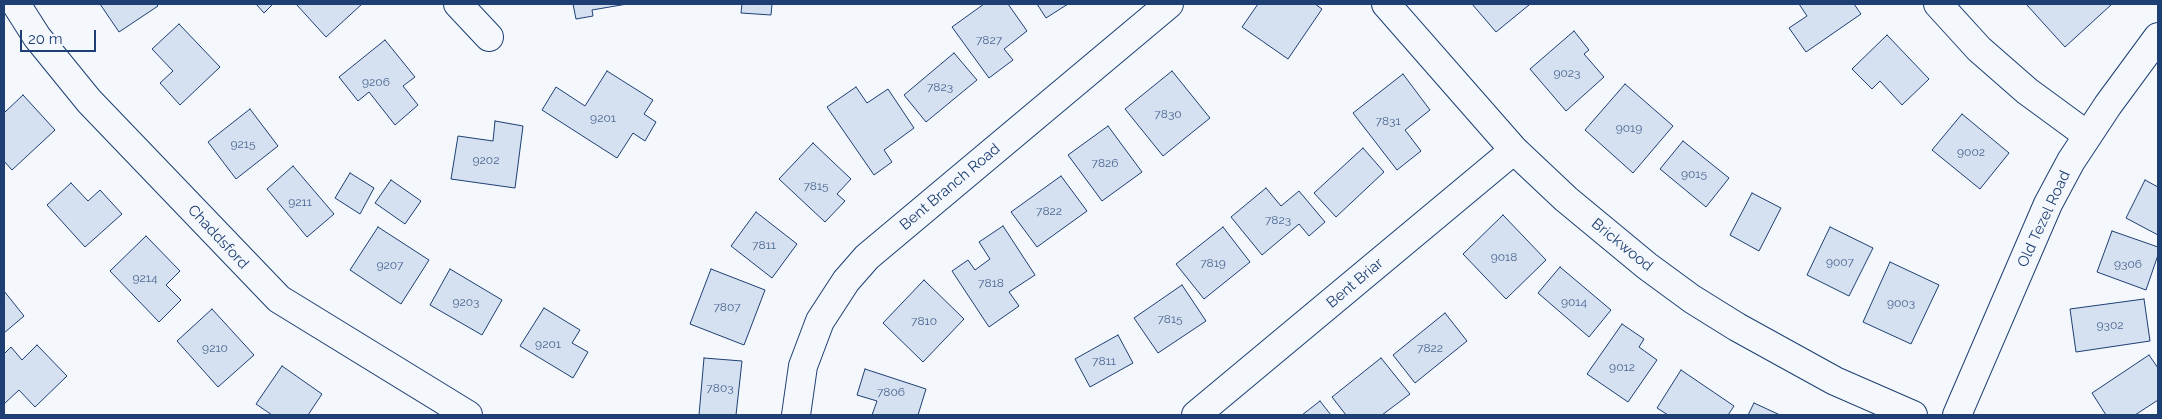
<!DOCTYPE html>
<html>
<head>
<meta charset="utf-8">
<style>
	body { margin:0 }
	#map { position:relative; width:2162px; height:419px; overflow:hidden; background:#f4f7fb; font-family:Raleway,sans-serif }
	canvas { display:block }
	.frame { position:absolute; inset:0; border:5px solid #1d3f73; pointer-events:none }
	.scale { position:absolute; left:20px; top:30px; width:76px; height:22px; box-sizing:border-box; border:2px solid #1d3f73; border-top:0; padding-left:6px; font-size:15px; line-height:18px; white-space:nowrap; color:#1d3f73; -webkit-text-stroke:4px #f4f7fb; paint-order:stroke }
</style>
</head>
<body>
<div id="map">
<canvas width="2162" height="419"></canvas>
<div class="frame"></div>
<div class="scale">20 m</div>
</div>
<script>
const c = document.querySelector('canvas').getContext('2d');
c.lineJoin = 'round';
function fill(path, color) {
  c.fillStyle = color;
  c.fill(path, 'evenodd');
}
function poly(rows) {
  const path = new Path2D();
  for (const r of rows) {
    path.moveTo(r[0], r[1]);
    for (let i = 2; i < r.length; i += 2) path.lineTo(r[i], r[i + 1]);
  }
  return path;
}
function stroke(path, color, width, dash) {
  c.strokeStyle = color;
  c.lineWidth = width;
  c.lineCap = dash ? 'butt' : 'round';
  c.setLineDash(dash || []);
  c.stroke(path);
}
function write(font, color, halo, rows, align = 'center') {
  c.font = font + ' Raleway,sans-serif';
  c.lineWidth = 4;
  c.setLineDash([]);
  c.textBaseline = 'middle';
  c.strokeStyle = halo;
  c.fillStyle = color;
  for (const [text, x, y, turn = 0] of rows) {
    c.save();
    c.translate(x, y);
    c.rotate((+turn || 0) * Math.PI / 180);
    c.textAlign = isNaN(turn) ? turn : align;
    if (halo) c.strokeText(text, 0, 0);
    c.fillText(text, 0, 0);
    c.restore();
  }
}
const building = poly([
	[100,4,156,4,158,6,119,32,100,4],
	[256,4,273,4,264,13,256,4],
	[296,4,362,4,326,37,296,4],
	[573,4,627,4,592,10,593,16,576,19,573,4],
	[742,4,772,4,771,15,741,13,742,4],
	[984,4,1008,4,1027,31,1004,49,1013,60,989,78,952,27,984,4],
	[1037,4,1068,4,1046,18,1037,4],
	[1258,4,1315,4,1322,9,1288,59,1242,27,1258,4],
	[1472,4,1528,4,1529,5,1496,32,1472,4],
	[1799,4,1854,4,1861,14,1806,52,1789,28,1807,16,1799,4],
	[2026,4,2112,4,2065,47,2026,4],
	[179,24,220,67,180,105,160,83,173,71,152,49,179,24],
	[1574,31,1589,50,1584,54,1604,77,1566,111,1530,69,1574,31],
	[1887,35,1929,79,1902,105,1880,81,1872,89,1852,69,1887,35],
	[385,40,415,77,403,86,418,105,395,125,369,92,358,101,339,77,385,40],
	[954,53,977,80,926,122,904,95,954,53],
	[607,71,653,100,644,114,656,122,645,141,633,133,617,158,542,110,556,87,585,106,607,71],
	[1172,71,1210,118,1163,156,1125,109,1172,71],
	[1403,74,1430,110,1405,130,1421,151,1397,170,1353,113,1403,74],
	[1625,84,1673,126,1633,173,1585,130,1625,84],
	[856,87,867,103,888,89,914,128,884,150,892,162,874,175,827,107,856,87],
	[23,95,55,130,12,170,4,161,4,113,23,95],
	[250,109,278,146,236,179,208,142,250,109],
	[1962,114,2009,153,1980,189,1932,150,1962,114],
	[495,121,523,126,515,188,451,179,458,136,493,141,495,121],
	[1108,126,1142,172,1102,201,1068,155,1108,126],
	[1683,141,1729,178,1706,207,1660,169,1683,141],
	[813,143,851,179,837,194,845,201,825,222,779,179,813,143],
	[1363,148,1384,172,1336,217,1314,193,1363,148],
	[293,166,334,214,307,237,267,189,293,166],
	[350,173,374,188,360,214,335,198,350,173],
	[1061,176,1087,211,1037,247,1011,212,1061,176],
	[391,180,421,201,405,224,375,203,391,180],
	[2145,180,2158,187,2158,235,2126,218,2145,180],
	[71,183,88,201,100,190,122,214,85,247,47,205,71,183],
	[1266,188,1281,206,1299,191,1325,222,1309,236,1299,224,1262,255,1231,217,1266,188],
	[1752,193,1781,208,1759,251,1730,235,1752,193],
	[756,212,797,244,772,278,731,246,756,212],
	[1503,215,1546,260,1506,299,1463,254,1503,215],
	[1003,226,1035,275,1009,292,1019,306,989,327,952,271,968,260,975,270,990,259,979,242,1003,226],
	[378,227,429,260,401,304,350,270,378,227],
	[1223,227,1250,262,1204,299,1176,264,1223,227],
	[1830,227,1873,248,1849,296,1807,275,1830,227],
	[2112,231,2158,247,2158,255,2146,290,2097,272,2112,231],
	[146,236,180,271,166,285,181,300,159,322,110,271,146,236],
	[1890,262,1939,285,1911,344,1863,322,1890,262],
	[1560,267,1611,310,1589,337,1538,293,1560,267],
	[450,269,502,300,482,335,430,305,450,269],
	[711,269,765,290,744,345,690,324,711,269],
	[924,280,964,319,923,362,883,323,924,280],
	[1182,285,1206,321,1158,353,1134,318,1182,285],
	[4,291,24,316,4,333,4,291],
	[2144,299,2150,341,2076,352,2070,309,2144,299],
	[544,308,580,330,572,343,588,352,573,378,520,346,544,308],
	[212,309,254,355,218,387,177,341,212,309],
	[1445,313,1467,341,1415,383,1393,355,1445,313],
	[1622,324,1644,339,1639,347,1657,360,1628,402,1587,374,1622,324],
	[1118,335,1133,363,1090,387,1075,359,1118,335],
	[37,345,67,376,35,407,19,390,4,404,4,354,11,347,22,360,37,345],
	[2149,355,2158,368,2158,400,2135,415,2106,415,2092,393,2149,355],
	[704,358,742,361,736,415,699,415,704,358],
	[1381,358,1410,394,1382,415,1346,415,1332,397,1381,358],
	[282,366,322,394,308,415,272,415,256,404,282,366],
	[865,369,926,389,918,415,872,415,877,401,857,395,865,369],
	[1681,370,1734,406,1728,415,1668,415,1657,408,1681,370],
	[1320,401,1331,415,1302,415,1320,401],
	[1754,403,1780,415,1748,415,1754,403]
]);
fill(building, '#d5e0f0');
stroke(building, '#1d3f73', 1);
const minor = poly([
	[16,4,37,37,89,101,279,299,468,415],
	[458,4,489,37],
	[1386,4,1514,150,1566,199,1647,266,1692,299,1737,327,1835,381,1913,415],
	[1938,4,1979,49,2027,91,2087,135],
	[796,415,803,366,820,321,846,281,867,257,1169,4],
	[1196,415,1514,150],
	[1957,415,2048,204,2071,161,2108,105,2158,37]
]);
stroke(minor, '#1d3f73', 30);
stroke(minor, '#f4f7fb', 28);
write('12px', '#4b6792', null, [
	["7827",989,40],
	["9023",1567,73],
	["9206",376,82],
	["7823",940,87],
	["7830",1168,114],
	["9201",603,118],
	["7831",1388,121],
	["9019",1629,128],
	["9215",243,144],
	["9002",1971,152],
	["9202",486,160],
	["7826",1105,163],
	["9015",1694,174],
	["7815",816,186],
	["9211",300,202],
	["7822",1049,211],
	["7823",1278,220],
	["7811",764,245],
	["9018",1504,257],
	["9007",1840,262],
	["7819",1213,263],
	["9306",2128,264],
	["9207",390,265],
	["9214",145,278],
	["7818",991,283],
	["9203",466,302],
	["9014",1574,302],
	["9003",1901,303],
	["7807",727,307],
	["7815",1170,319],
	["7810",924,321],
	["9302",2110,325],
	["9201",548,344],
	["9210",215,348],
	["7822",1430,348],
	["7811",1104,361],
	["9012",1622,367],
	["7803",720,388],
	["7806",891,392]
]);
write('15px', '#1d3f73', '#f4f7fb', [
	["Bent Branch Road",950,187,-40],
	["Old Tezel Road",2044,219,-65],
	["Chaddsford",218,237,47],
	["Brickwood",1622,245,39],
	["Bent Briar",1355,283,-40]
]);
</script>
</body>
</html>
